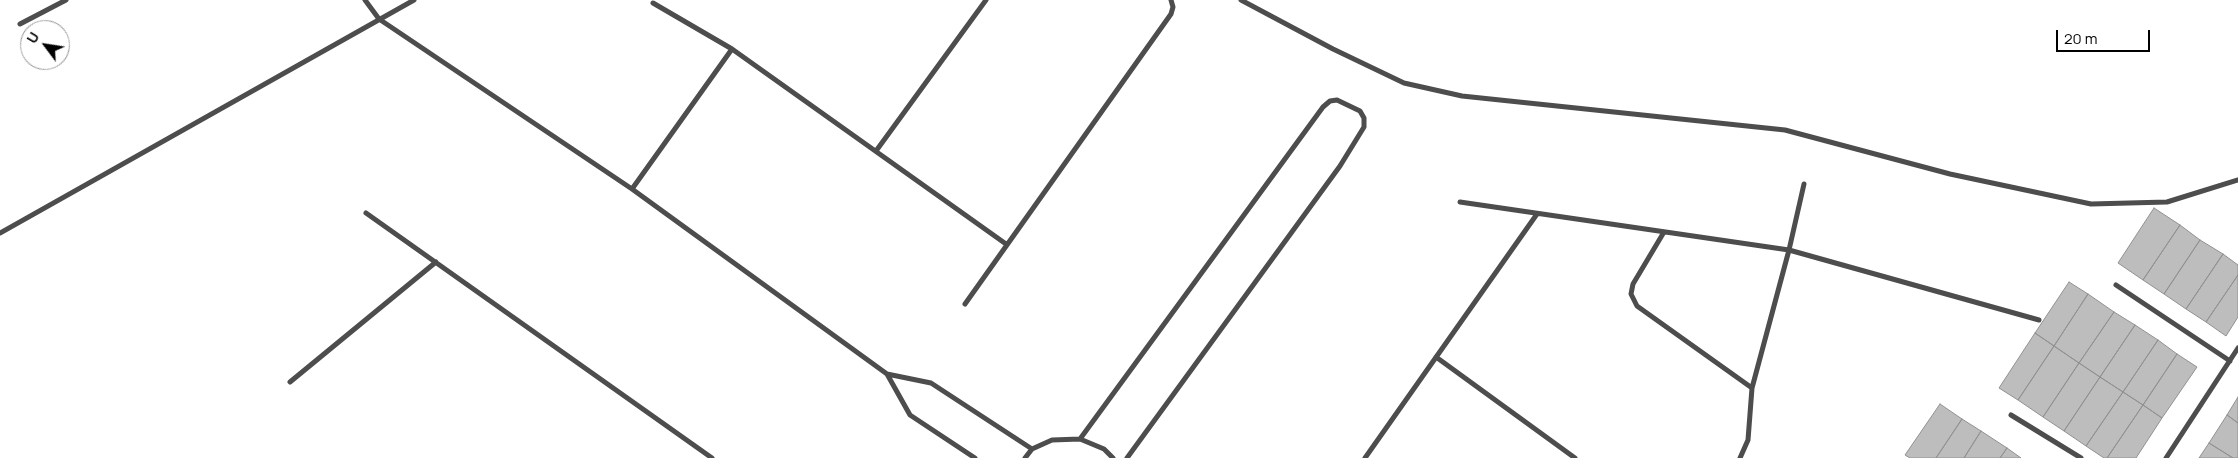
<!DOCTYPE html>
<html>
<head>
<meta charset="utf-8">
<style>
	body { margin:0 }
	#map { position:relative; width:2238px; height:458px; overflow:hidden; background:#fff; font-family:Manrope,sans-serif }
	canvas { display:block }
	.north { position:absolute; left:20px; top:20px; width:50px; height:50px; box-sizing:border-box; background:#fff; border:1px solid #999; border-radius:50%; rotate:301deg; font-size:14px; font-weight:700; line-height:20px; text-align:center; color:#000 }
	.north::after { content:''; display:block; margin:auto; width:18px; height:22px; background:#000; clip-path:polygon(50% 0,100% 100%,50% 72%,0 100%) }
	.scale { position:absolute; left:2056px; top:30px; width:94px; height:22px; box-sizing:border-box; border:2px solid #000; border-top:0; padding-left:6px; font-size:15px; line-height:18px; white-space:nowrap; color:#000; -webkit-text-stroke:4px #fff; paint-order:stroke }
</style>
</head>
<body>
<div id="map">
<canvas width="2238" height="458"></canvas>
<div class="north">U</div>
<div class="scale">20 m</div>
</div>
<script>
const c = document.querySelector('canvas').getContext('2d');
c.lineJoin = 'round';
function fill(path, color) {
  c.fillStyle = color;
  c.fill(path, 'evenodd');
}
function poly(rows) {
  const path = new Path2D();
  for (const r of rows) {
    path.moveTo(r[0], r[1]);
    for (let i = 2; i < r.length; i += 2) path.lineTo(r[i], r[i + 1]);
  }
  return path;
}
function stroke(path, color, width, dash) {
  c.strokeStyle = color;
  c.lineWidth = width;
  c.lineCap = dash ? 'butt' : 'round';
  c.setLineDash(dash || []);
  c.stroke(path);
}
const building = poly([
	[2154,208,2180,225,2143,280,2118,263,2154,208],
	[2180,225,2200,240,2164,294,2143,280,2180,225],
	[2200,240,2223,254,2186,309,2164,294,2200,240],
	[2223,254,2238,265,2238,275,2206,322,2186,309,2223,254],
	[2238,275,2238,317,2226,336,2206,322,2238,275],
	[2069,282,2088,294,2054,346,2035,333,2069,282],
	[2088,294,2114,312,2079,363,2054,346,2088,294],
	[2114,312,2135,325,2100,377,2079,363,2114,312],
	[2135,325,2158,340,2123,392,2100,377,2135,325],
	[2035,333,2054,346,2018,400,1999,388,2035,333],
	[2158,340,2177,354,2143,405,2123,392,2158,340],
	[2054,346,2079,363,2043,417,2018,400,2054,346],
	[2177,354,2197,367,2162,418,2143,405,2177,354],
	[2079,363,2100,377,2064,431,2043,417,2079,363],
	[2100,377,2123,392,2086,446,2064,431,2100,377],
	[2123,392,2143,405,2107,458,2104,458,2086,446,2123,392],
	[2238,397,2238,423,2227,415,2238,397],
	[1940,404,1962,419,1936,458,1910,458,1905,455,1940,404],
	[2143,405,2162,418,2136,458,2107,458,2143,405],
	[2227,415,2238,423,2238,458,2233,458,2209,443,2227,415],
	[1962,419,1981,431,1964,458,1936,458,1962,419],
	[1981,431,2007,448,2000,458,1964,458,1981,431],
	[2209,443,2233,458,2199,458,2209,443],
	[2007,448,2021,458,2000,458,2007,448]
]);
fill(building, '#bdbdbd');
stroke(building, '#919191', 1);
stroke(poly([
	[365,0,379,19,632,189,887,374,931,383,1032,449],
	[1241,0,1333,49,1404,83,1462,96,1785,130,1950,174,2091,204,2167,202,2238,180],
	[653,3,732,49,1006,244],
	[20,24,66,0],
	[876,151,986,0],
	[632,189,732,49],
	[1460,202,1789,250,2039,320],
	[366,213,712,458],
	[1664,232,1633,284,1631,294,1637,306,1752,388],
	[0,233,414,0],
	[2116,285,2230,361],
	[965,304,1171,14,1173,7,1171,0],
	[1436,357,1575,458],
	[887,374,910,415,975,458],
	[290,382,436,262],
	[2011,415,2081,458],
	[1080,439,1323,107,1330,101,1337,100,1360,111,1364,118,1364,127,1340,166,1127,458],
	[1025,458,1032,449,1052,440,1080,439,1104,449,1113,458],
	[1365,458,1537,214],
	[1740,458,1748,440,1752,388,1789,250,1804,184],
	[2166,458,2238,348]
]), '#4d4d4d', 5);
</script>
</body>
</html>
